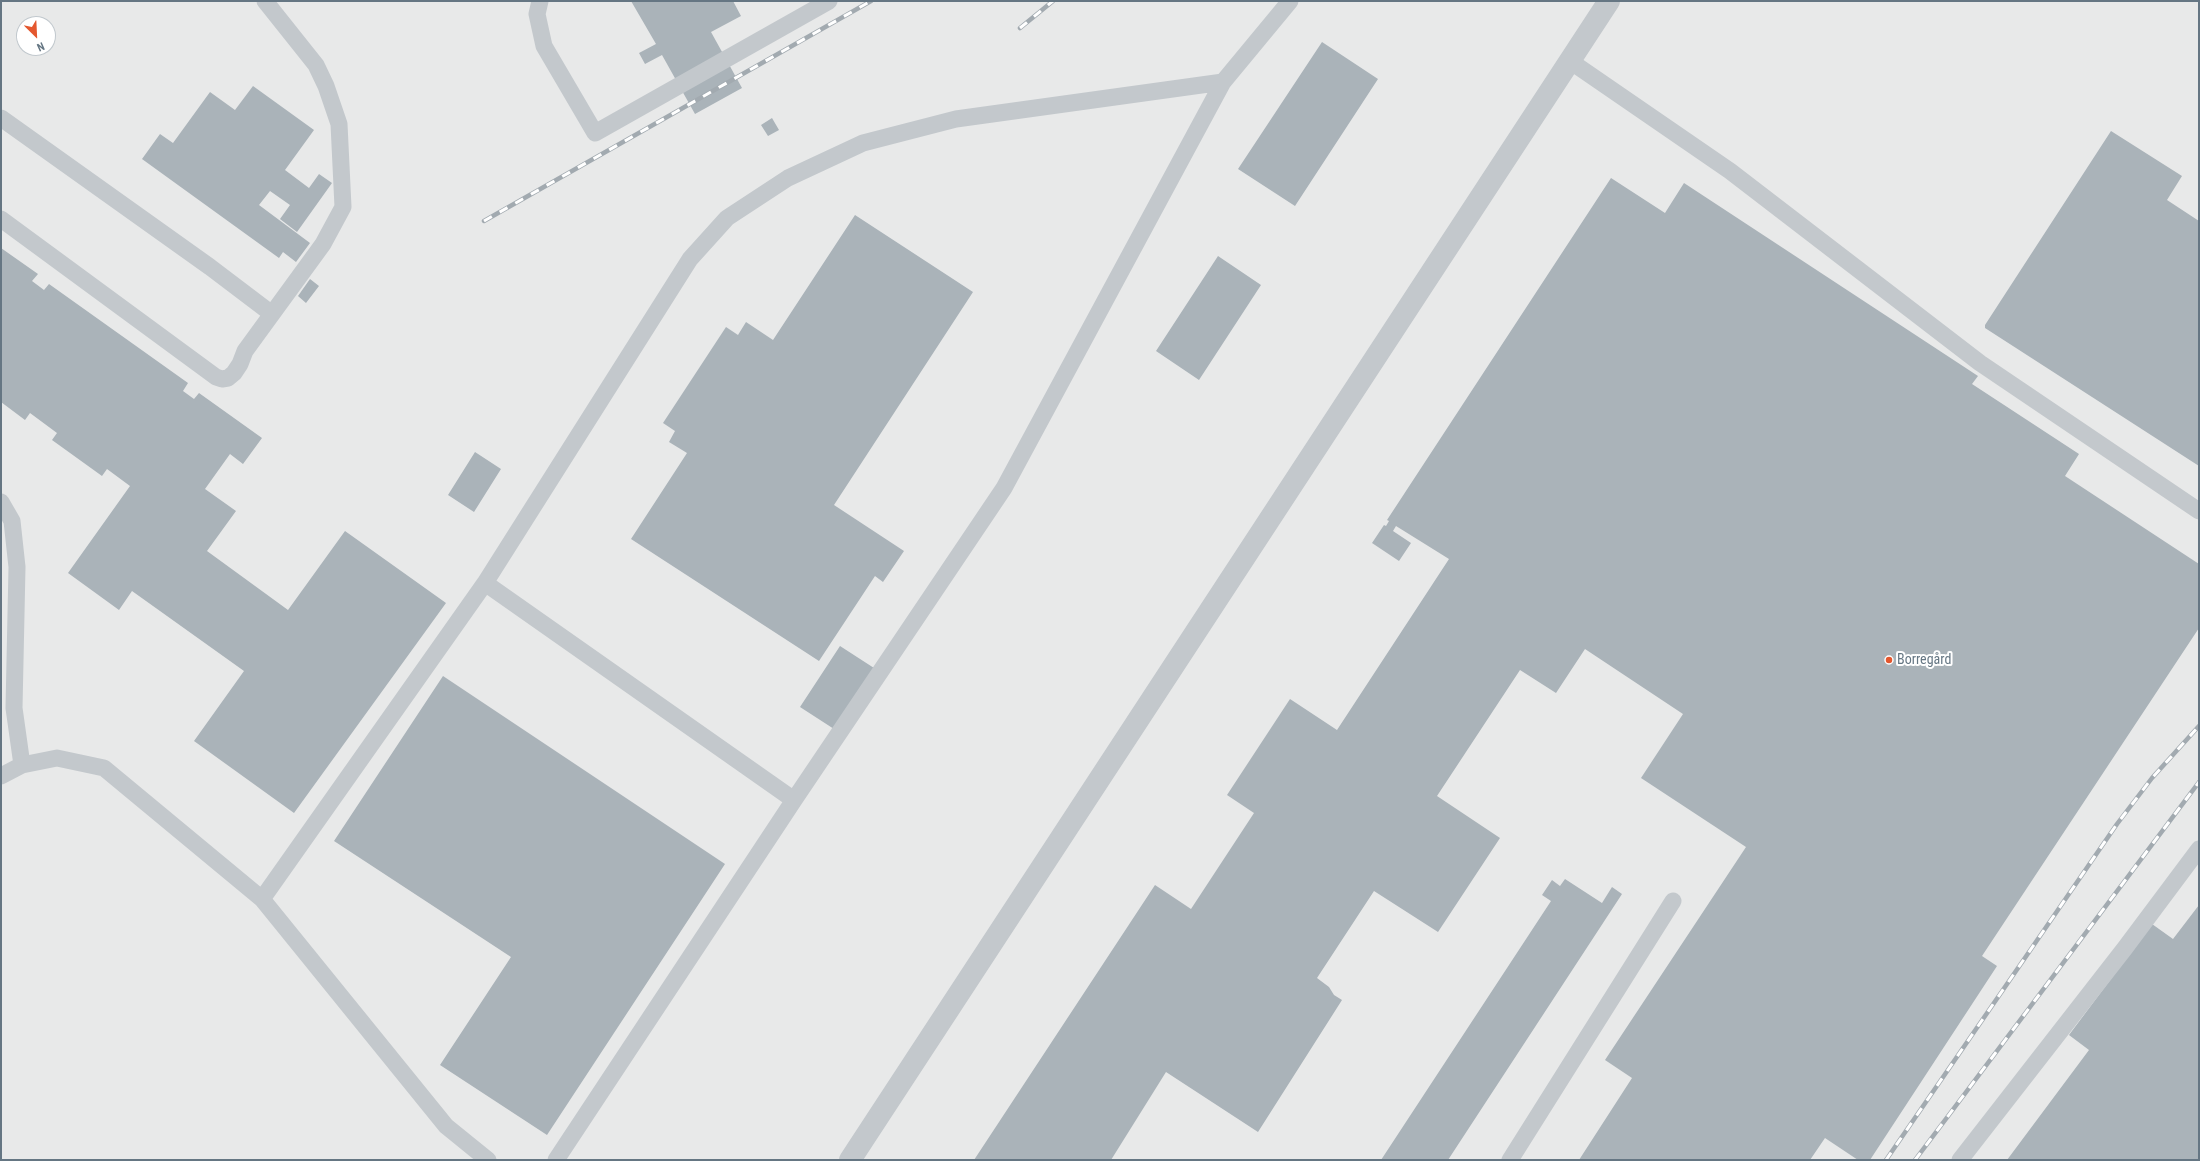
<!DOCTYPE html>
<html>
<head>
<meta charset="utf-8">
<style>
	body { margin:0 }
	#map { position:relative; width:2200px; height:1161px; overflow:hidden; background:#fafaf8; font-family:"Roboto Condensed",sans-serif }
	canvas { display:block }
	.frame { position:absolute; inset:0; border:2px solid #657683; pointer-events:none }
	.north { position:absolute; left:16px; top:16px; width:40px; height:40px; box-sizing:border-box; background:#fff; border:1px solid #c1c8cd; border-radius:50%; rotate:156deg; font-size:11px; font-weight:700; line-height:16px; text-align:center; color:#657683 }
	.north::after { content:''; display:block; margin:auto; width:14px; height:18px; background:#e4572e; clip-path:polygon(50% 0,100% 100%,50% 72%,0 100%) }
</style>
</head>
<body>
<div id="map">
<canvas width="2200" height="1161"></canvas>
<div class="frame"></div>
<div class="north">N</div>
</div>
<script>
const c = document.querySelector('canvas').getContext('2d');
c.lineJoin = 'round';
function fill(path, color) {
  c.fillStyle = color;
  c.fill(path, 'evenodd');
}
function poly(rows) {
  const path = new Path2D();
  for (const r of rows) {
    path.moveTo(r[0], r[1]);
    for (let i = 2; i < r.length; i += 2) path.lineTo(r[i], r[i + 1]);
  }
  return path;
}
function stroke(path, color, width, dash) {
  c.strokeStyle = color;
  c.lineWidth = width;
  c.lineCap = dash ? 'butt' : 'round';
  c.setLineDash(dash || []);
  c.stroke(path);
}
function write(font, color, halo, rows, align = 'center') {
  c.font = font + ' "Roboto Condensed",sans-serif';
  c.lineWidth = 4;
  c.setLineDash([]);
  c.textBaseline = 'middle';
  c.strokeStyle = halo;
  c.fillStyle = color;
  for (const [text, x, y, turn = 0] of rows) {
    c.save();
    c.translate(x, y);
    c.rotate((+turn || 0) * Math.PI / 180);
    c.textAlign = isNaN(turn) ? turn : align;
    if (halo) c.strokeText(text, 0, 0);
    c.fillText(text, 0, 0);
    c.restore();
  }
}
fill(poly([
	[1,1,2199,1,2199,1160,1,1160],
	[24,24,48,24,48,48,24,48]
]), '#e8e9e9');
fill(poly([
	[631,1,733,1,741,16,711,32,742,88,695,114,662,55,645,64,639,53,656,44],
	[1322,42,1378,79,1295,206,1238,169],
	[253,86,314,130,285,170,309,188,319,174,332,183,297,232,280,219,290,205,270,191,259,205,310,243,296,262,283,252,279,258,142,159,160,134,173,143,210,92,235,110],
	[772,118,779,130,768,136,761,125],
	[2111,131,2182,176,2167,200,2199,221,2199,466,1985,328,1985,325],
	[1611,178,1665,213,1684,183,1978,376,1972,384,2079,454,2065,476,2199,564,2199,628,1982,956,1997,966,1870,1160,1858,1160,1825,1138,1810,1160,1579,1160,1632,1078,1605,1060,1746,847,1641,778,1683,714,1585,649,1556,693,1520,670,1437,796,1500,838,1438,932,1374,891,1317,978,1329,987,1334,995,1342,1000,1258,1132,1166,1072,1111,1160,974,1160,1155,885,1191,909,1254,813,1227,795,1290,699,1337,730,1449,559,1396,526,1393,531,1411,543,1399,561,1372,543,1384,525,1386,526,1389,521,1387,520],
	[855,215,973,292,834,505,904,551,883,582,875,576,819,661,631,539,687,453,669,442,675,431,663,423,726,327,738,335,746,322,773,340],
	[1,248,38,274,32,281,44,290,49,284,188,383,183,391,194,399,199,393,262,438,243,464,230,454,205,489,236,511,207,551,288,610,345,531,446,603,294,813,194,741,244,671,132,591,119,610,68,573,130,486,107,469,102,476,52,440,57,433,30,413,25,420,1,402],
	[1218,256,1261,285,1199,380,1156,351],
	[310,279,319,286,306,303,298,296],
	[475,452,501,469,474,512,448,495],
	[840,646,874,668,834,729,800,707],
	[443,676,725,864,547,1135,440,1065,511,957,334,841],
	[1565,879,1602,903,1612,887,1622,894,1448,1160,1381,1160,1551,901,1542,895,1552,880,1560,886],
	[2199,905,2199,1160,2007,1160,2089,1050,2069,1035,2152,924,2173,939]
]), '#aab3b9');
stroke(poly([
	[540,1,537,14,544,46,595,133,829,1],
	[1570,61,1730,171,1980,363,2199,511],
	[1,118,210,267,272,314],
	[1,219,216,377,222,379,228,378,234,373,240,364,245,351,323,244,343,207,339,124,326,86,316,65,265,1],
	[1,502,12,521,17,567,14,708,22,765],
	[485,583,794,800],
	[1,776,22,765,57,758,104,768,262,899,446,1126,488,1160],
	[262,899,485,583,690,259,727,218,788,178,863,143,956,119,1223,82],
	[556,1160,794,800,1004,488,1223,82,1290,1],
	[1510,1160,1673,901],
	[1960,1160,2125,948,2199,849]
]), '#c3c8cc', 17);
stroke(poly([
	[850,1160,1609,1]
]), '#c3c8cc', 22);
const rail = poly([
	[1020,28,1053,1],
	[484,221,871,1],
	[1886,1160,2117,824,2152,778,2199,726],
	[1915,1160,2199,782]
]);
stroke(rail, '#a2aab0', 4.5);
stroke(rail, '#fff', 3, [9]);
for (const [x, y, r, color] of [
	[1889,660,4,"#e4572e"]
]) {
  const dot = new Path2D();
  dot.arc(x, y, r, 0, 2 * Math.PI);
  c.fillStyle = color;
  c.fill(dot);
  stroke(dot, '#fff', 1.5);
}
write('14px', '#657683', '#fff', [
	["Borregård",1897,660]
], 'left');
</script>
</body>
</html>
